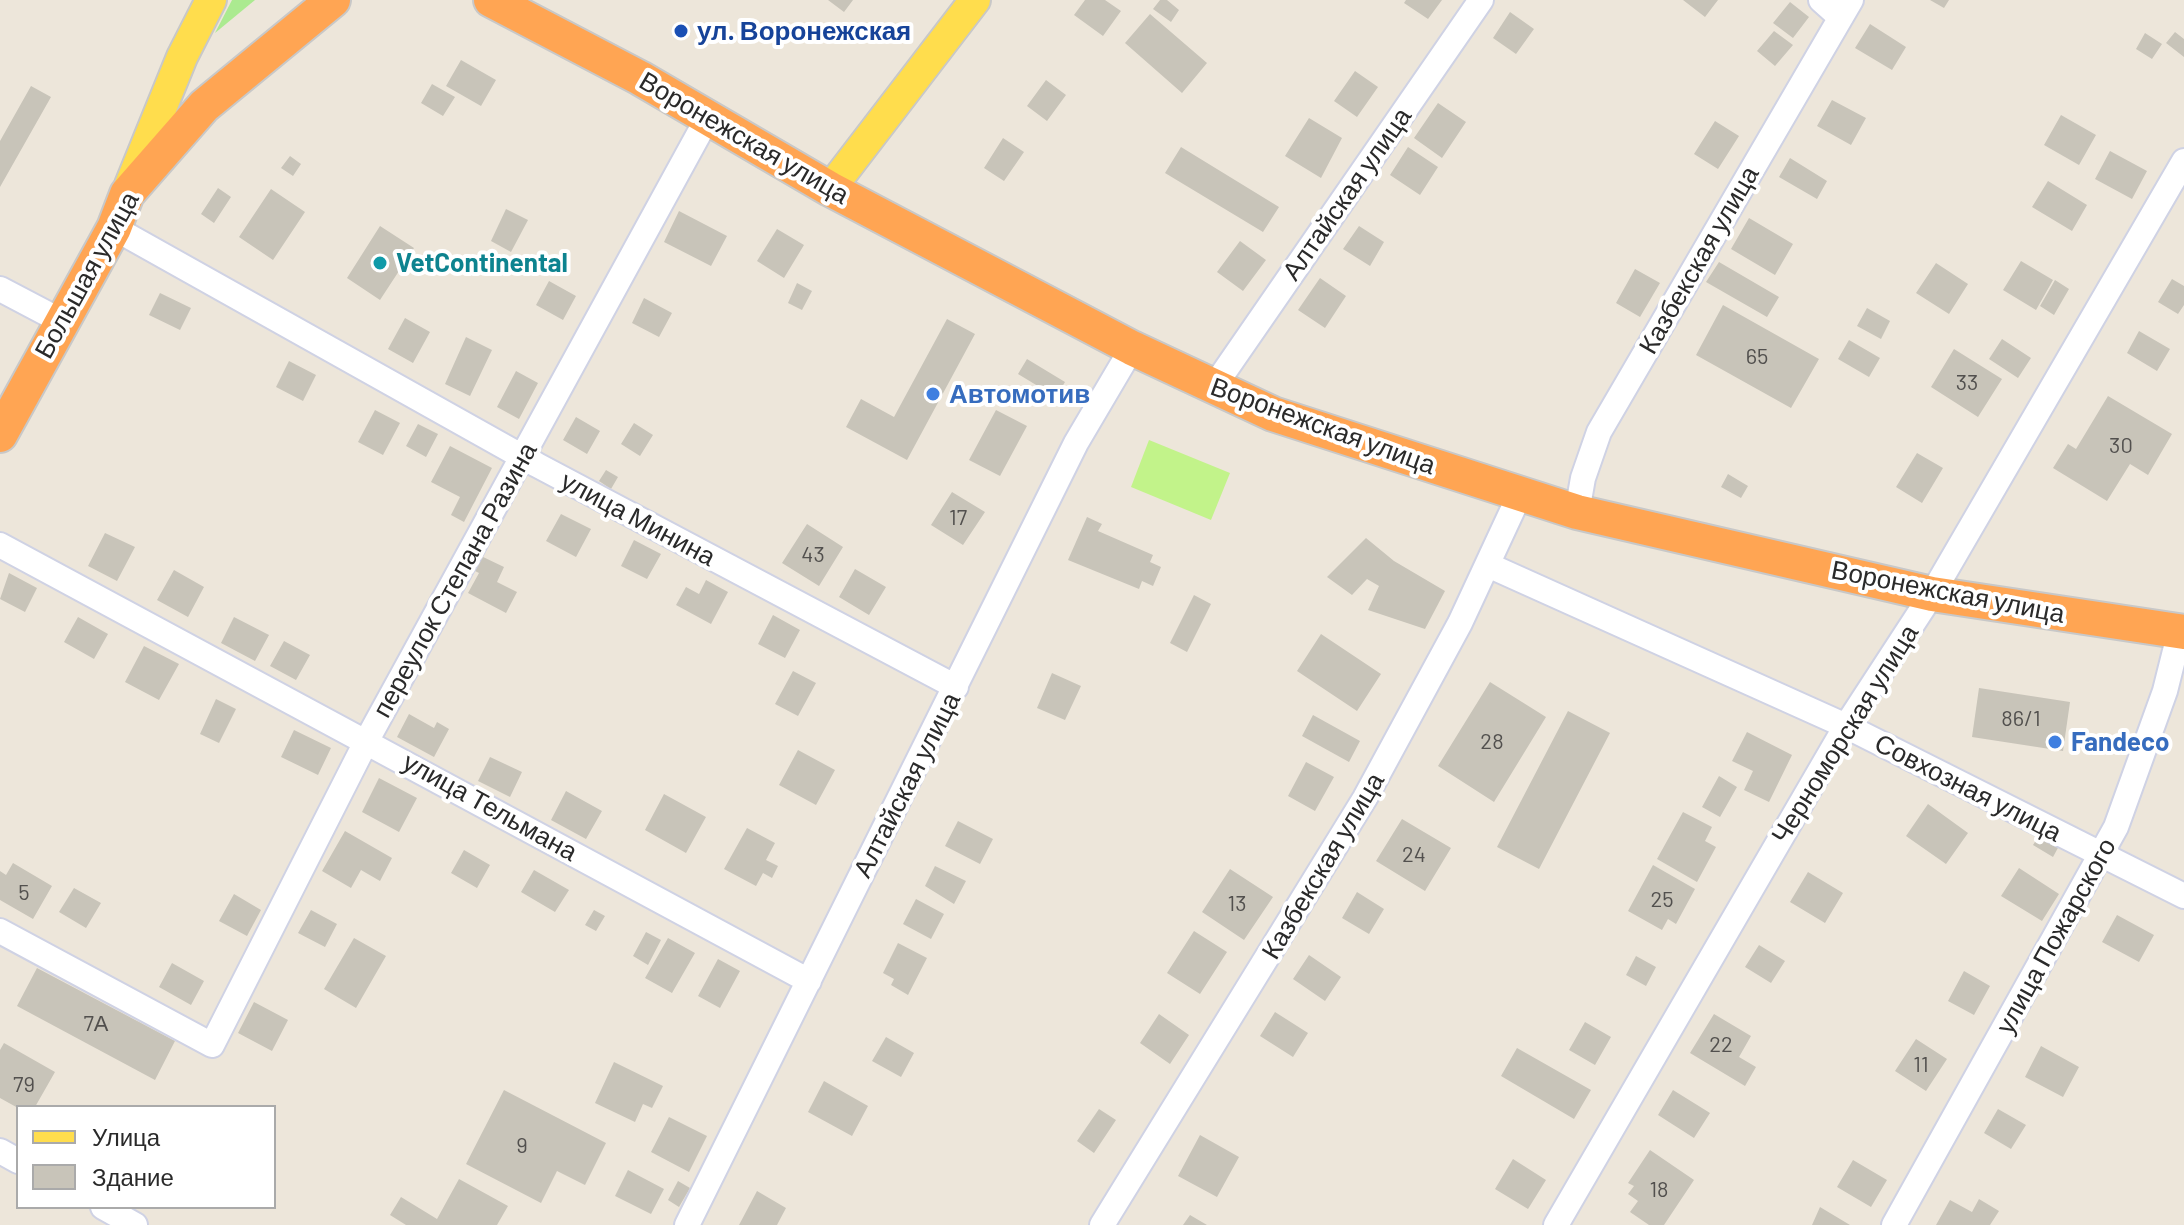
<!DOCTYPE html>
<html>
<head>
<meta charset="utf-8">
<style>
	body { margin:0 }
	#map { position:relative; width:2184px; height:1225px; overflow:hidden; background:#ede6da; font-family:Barlow,sans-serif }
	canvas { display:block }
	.legend { position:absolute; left:16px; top:1105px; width:260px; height:104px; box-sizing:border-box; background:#fff; border:2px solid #aaa; margin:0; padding:10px 14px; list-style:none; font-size:24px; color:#2a2a2a }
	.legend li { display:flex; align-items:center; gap:16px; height:40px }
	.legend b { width:40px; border:2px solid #aaa }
</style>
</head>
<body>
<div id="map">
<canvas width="2184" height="1225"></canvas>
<ul class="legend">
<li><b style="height:10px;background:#ffdd4d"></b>Улица</li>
<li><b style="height:22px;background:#c8c4b9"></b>Здание</li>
</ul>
</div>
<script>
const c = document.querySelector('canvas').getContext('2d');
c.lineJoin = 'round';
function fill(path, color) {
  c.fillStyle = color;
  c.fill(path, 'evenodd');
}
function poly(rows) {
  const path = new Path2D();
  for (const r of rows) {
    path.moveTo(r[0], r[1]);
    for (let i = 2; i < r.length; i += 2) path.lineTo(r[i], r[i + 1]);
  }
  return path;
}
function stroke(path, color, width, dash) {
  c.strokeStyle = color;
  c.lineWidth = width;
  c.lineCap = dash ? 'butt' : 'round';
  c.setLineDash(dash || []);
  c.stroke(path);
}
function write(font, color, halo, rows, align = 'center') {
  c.font = font + ' Barlow,sans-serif';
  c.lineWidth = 8;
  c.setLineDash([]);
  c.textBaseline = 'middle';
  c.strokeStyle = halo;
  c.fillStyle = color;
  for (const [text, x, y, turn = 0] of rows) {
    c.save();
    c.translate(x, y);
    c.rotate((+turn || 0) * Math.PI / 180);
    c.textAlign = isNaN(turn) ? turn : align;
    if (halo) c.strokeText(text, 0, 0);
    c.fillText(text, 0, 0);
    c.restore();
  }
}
fill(poly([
	[232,0,255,0,215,33]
]), '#abea90');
fill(poly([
	[1149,440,1230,473,1211,520,1131,487]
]), '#c2f38a');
fill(poly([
	[828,0,853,0,844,12],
	[1085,0,1105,0,1121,11,1103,36,1074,15],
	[1160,0,1167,0,1179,10,1171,22,1153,9],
	[1406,0,1442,0,1428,19,1404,3],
	[1683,0,1718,0,1705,17],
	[1930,0,1949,0,1944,8],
	[1790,2,1809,17,1793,38,1773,23],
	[1510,12,1534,29,1516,54,1493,38],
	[1150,14,1207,63,1182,93,1125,43],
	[1870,24,1906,47,1892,70,1855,48],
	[1774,31,1793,45,1775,66,1757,51],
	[2175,32,2184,39,2184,57,2166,43],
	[2145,33,2162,44,2152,59,2136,49],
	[461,60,496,80,481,106,446,86],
	[1355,71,1378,87,1357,117,1334,101],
	[1046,80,1066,95,1047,121,1027,106],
	[432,84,455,97,443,116,421,103],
	[31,86,51,97,0,187,0,141],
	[1832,100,1866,118,1851,145,1817,126],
	[1438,103,1466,122,1442,158,1414,138],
	[2061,115,2096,135,2079,165,2044,145],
	[1309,118,1342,138,1321,178,1285,156],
	[1715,121,1739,136,1718,169,1694,154],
	[1003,138,1024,152,1004,181,984,168],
	[1181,147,1279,207,1263,232,1165,173],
	[1408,147,1438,167,1420,195,1390,175],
	[2110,151,2147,171,2132,199,2095,179],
	[290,156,301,164,293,176,281,168],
	[1790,158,1827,181,1817,199,1779,177],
	[2048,181,2087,205,2072,231,2032,207],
	[218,188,231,197,214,223,201,214],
	[271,189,305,212,273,260,239,237],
	[506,209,528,220,511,252,491,241],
	[679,211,727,236,711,266,664,242],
	[1749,218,1793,244,1775,275,1731,249],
	[380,226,414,248,380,300,347,278],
	[1359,226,1384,242,1370,266,1343,249],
	[777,229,804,245,784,278,757,261],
	[1240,241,1266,260,1243,291,1217,272],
	[2021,261,2053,280,2036,310,2003,290],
	[1719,262,1779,297,1767,317,1706,282],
	[1936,263,1968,284,1949,314,1916,293],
	[1635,269,1660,283,1640,317,1616,303],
	[1320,278,1346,296,1325,328,1298,310],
	[2172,279,2184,286,2184,305,2178,314,2158,302],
	[2055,280,2069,289,2054,315,2040,306],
	[549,281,576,296,563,320,536,305],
	[797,283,812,291,802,310,788,303],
	[160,293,191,308,180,330,149,315],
	[644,298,672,313,659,337,632,323],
	[1723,305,1819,359,1791,408,1696,355],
	[1867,308,1890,321,1881,339,1857,326],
	[405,318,430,332,413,363,388,349],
	[947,319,975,334,907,460,846,427,861,399,894,417],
	[2139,331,2170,349,2157,371,2127,353],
	[466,337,492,350,470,396,445,384],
	[2002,339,2031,358,2018,378,1989,359],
	[1849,340,1880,358,1869,377,1838,359],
	[1954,349,2002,379,1978,417,1931,387],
	[1027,359,1065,382,1056,397,1018,374],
	[289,361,316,375,303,401,276,387],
	[516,371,538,383,519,419,497,407],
	[2108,396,2172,434,2148,475,2130,464,2107,501,2053,468,2068,444,2076,449],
	[375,410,400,423,383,455,358,442],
	[996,410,1027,426,1000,476,969,460],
	[576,417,600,431,587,454,563,440],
	[634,423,653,435,640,456,621,444],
	[418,424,438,434,426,457,406,446],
	[450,446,492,468,464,522,451,515,460,497,431,482],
	[1917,453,1943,468,1922,503,1896,487],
	[606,470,618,477,611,489,599,481],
	[1728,474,1748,486,1741,498,1721,487],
	[952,492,985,512,963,545,931,525],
	[561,514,591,529,576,557,546,541],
	[1087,517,1102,524,1098,531,1153,555,1150,562,1161,567,1153,586,1142,581,1139,589,1068,560],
	[807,524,843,547,819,586,782,563],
	[105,533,135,547,117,581,88,566],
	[1366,538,1394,561,1445,591,1425,629,1368,610,1379,586,1367,579,1352,595,1327,577],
	[634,540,661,554,647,579,621,566],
	[481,556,504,567,497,582,517,592,506,613,468,593,479,573,473,570],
	[855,569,886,587,869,615,839,597],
	[174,570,204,587,188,617,157,600],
	[9,573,37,588,25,612,0,599],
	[706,580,728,592,711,624,676,605,686,587,699,594],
	[1194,595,1211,604,1187,652,1170,643],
	[773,615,800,630,785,658,758,644],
	[78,617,108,634,94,659,64,642],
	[234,617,269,635,255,661,221,643],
	[1321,634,1381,674,1357,711,1297,671],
	[284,641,310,655,296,680,270,666],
	[144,646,179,664,159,700,125,682],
	[793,671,816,683,798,716,775,704],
	[1052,673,1081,686,1065,720,1037,708],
	[1490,682,1546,717,1494,802,1438,766],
	[1979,688,2070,702,2063,751,1972,737],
	[216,699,236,709,219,743,200,734],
	[1568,711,1610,733,1539,869,1497,847],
	[409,714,434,728,437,722,449,729,434,757,397,737],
	[1313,715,1360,741,1349,762,1302,736],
	[294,730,331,748,318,775,281,757],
	[1747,732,1792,755,1769,802,1744,790,1753,771,1732,761],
	[798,750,835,770,816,805,779,785],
	[490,757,522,772,510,797,478,781],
	[1306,762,1334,777,1315,811,1288,796],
	[1719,776,1737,787,1720,817,1702,807],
	[379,778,417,798,399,832,362,812],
	[566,791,602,811,586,839,551,820],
	[664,794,706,817,686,853,645,830],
	[1928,804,1968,833,1946,864,1906,836],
	[1683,812,1712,827,1705,841,1716,847,1697,882,1657,859],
	[1402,819,1451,848,1425,891,1376,861],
	[958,821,993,839,980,864,945,846],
	[747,828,775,843,766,860,778,866,772,878,763,873,756,886,724,869],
	[345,831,392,858,380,881,361,870,351,888,322,871],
	[2040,834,2059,846,2053,857,2033,845],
	[464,850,490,865,477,888,451,873],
	[13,863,52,886,33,919,0,900,0,871,6,875],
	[1653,865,1695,889,1676,924,1668,919,1662,930,1628,911],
	[935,866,966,881,954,904,925,886],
	[2019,868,2059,894,2042,921,2001,896],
	[1230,869,1273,897,1244,940,1202,912],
	[534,870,569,890,555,912,521,892],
	[1808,872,1843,893,1825,923,1790,902],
	[74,888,101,903,86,928,59,912],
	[1357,892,1384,909,1369,934,1342,918],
	[234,894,261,910,247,936,219,921],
	[916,899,944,914,931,939,903,924],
	[311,910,337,924,325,947,298,933],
	[594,910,605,916,596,931,585,925],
	[2117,915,2154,935,2139,962,2102,942],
	[1194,931,1227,952,1200,994,1167,973],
	[646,932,661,940,648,965,633,956],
	[354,938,386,956,356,1008,324,989],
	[668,938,695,953,672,993,645,978],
	[898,943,927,958,908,995,891,985,894,979,883,973],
	[1759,945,1785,961,1771,983,1745,967],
	[1309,955,1341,977,1325,1001,1293,979],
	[1636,956,1656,967,1646,986,1626,975],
	[718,959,740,971,720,1008,698,996],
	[172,963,204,981,191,1005,159,987],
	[37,968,175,1041,155,1080,17,1006],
	[1964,971,1990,986,1974,1015,1948,1001],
	[254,1002,288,1020,272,1051,238,1033],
	[1275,1012,1308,1033,1293,1057,1260,1036],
	[1159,1014,1189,1035,1170,1064,1140,1043],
	[1714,1014,1751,1036,1739,1057,1756,1067,1745,1086,1690,1053],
	[1585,1022,1611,1037,1595,1065,1569,1050],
	[886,1037,914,1053,901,1077,872,1061],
	[1916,1039,1947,1059,1926,1091,1895,1071],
	[4,1043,55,1072,35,1107,18,1108,0,1098,0,1050],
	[2041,1046,2079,1067,2063,1097,2025,1077],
	[1517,1048,1591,1090,1574,1119,1501,1076],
	[614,1062,663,1086,652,1108,643,1104,635,1122,595,1103],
	[824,1081,868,1106,852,1136,808,1112],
	[504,1090,606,1143,585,1185,557,1171,541,1203,466,1164],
	[1673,1090,1710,1113,1694,1138,1658,1115],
	[1099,1109,1116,1120,1094,1153,1077,1141],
	[1998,1109,2026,1125,2011,1149,1984,1133],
	[669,1117,707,1136,689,1172,651,1152],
	[1200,1135,1239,1157,1217,1197,1178,1176],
	[1650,1150,1694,1180,1664,1225,1649,1225,1630,1212,1638,1201,1628,1194,1634,1186,1628,1183],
	[1513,1159,1546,1180,1528,1209,1495,1189],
	[1853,1160,1887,1180,1871,1207,1837,1187],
	[628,1170,664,1189,651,1214,615,1196],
	[459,1179,508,1206,497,1225,406,1225,390,1215,401,1197,437,1219],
	[678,1181,690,1188,679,1207,668,1200],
	[757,1191,786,1208,777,1225,739,1225],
	[1979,1199,1999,1211,1990,1225,1936,1225,1950,1200,1972,1212],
	[1820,1207,1850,1225,1812,1225],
	[1190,1215,1207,1225,1183,1225]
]), '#c8c4b9');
const minor = poly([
	[1821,0,1840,17],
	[114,228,537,465,956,687],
	[0,289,61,321],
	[1213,388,1481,0],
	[1577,512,1583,478,1599,432,1851,0],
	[0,545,809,981],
	[1488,565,1846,726,2184,896],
	[0,931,212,1045,367,740,707,119],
	[0,1151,18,1161],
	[103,1207,135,1225],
	[687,1225,1076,443,1132,348],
	[1102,1225,1365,798,1460,623,1520,494],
	[1556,1225,1846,726,1932,594,2184,161],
	[1894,1225,2116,827,2165,691,2180,631]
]);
const major = poly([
	[130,185,182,57,211,0],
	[830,189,975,0]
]);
const highway = poly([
	[491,0,640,78,830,189,1132,348,1273,414,1577,512,1932,594,2184,632],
	[0,435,114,228,127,194,204,106,333,0]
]);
stroke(minor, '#cfd2e4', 28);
stroke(major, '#c8c8c8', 34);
stroke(highway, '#c8c8c8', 38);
stroke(minor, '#fff', 24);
stroke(major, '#ffdd4d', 30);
stroke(highway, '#ffa553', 34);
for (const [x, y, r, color] of [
	[681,31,8,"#1a4fb4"],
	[380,263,8,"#0f9aa8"],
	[933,394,8,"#3f7fe0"],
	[2055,742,8,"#3f7fe0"]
]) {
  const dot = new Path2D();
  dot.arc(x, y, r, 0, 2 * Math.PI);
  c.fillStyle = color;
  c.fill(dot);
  stroke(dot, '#fff', 3);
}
write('22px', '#52504e', null, [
	["65",1757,357],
	["33",1967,383],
	["30",2121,446],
	["17",958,518],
	["43",813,555],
	["86/1",2021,719],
	["28",1492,742],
	["24",1414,855],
	["5",24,893],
	["25",1662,900],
	["13",1237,904],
	["7А",96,1024],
	["22",1721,1045],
	["11",1921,1065],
	["79",24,1085],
	["9",522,1146],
	["18",1659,1190]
]);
write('bold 26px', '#164399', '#fff', [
	["ул. Воронежская",697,31]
], 'left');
write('26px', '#2a2a2a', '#fff', [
	["Воронежская улица",744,138,30],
	["Алтайская улица",1347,194,-55],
	["Казбекская улица",1699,260,-60],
	["Большая улица",87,275,-61],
	["Воронежская улица",1323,426,20],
	["улица Минина",638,519,28],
	["переулок Степана Разина",455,580,-61],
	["Воронежская улица",1948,592,11],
	["Черноморская улица",1845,734,-58],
	["Алтайская улица",907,785,-63],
	["Совхозная улица",1968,788,27],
	["улица Тельмана",490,807,29],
	["Казбекская улица",1323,866,-59],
	["улица Пожарского",2056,936,-61]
]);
write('bold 26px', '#0d838f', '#fff', [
	["VetContinental",396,263]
], 'left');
write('bold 26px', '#366cbe', '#fff', [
	["Автомотив",949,394],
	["Fandeco",2071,742]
], 'left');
</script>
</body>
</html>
